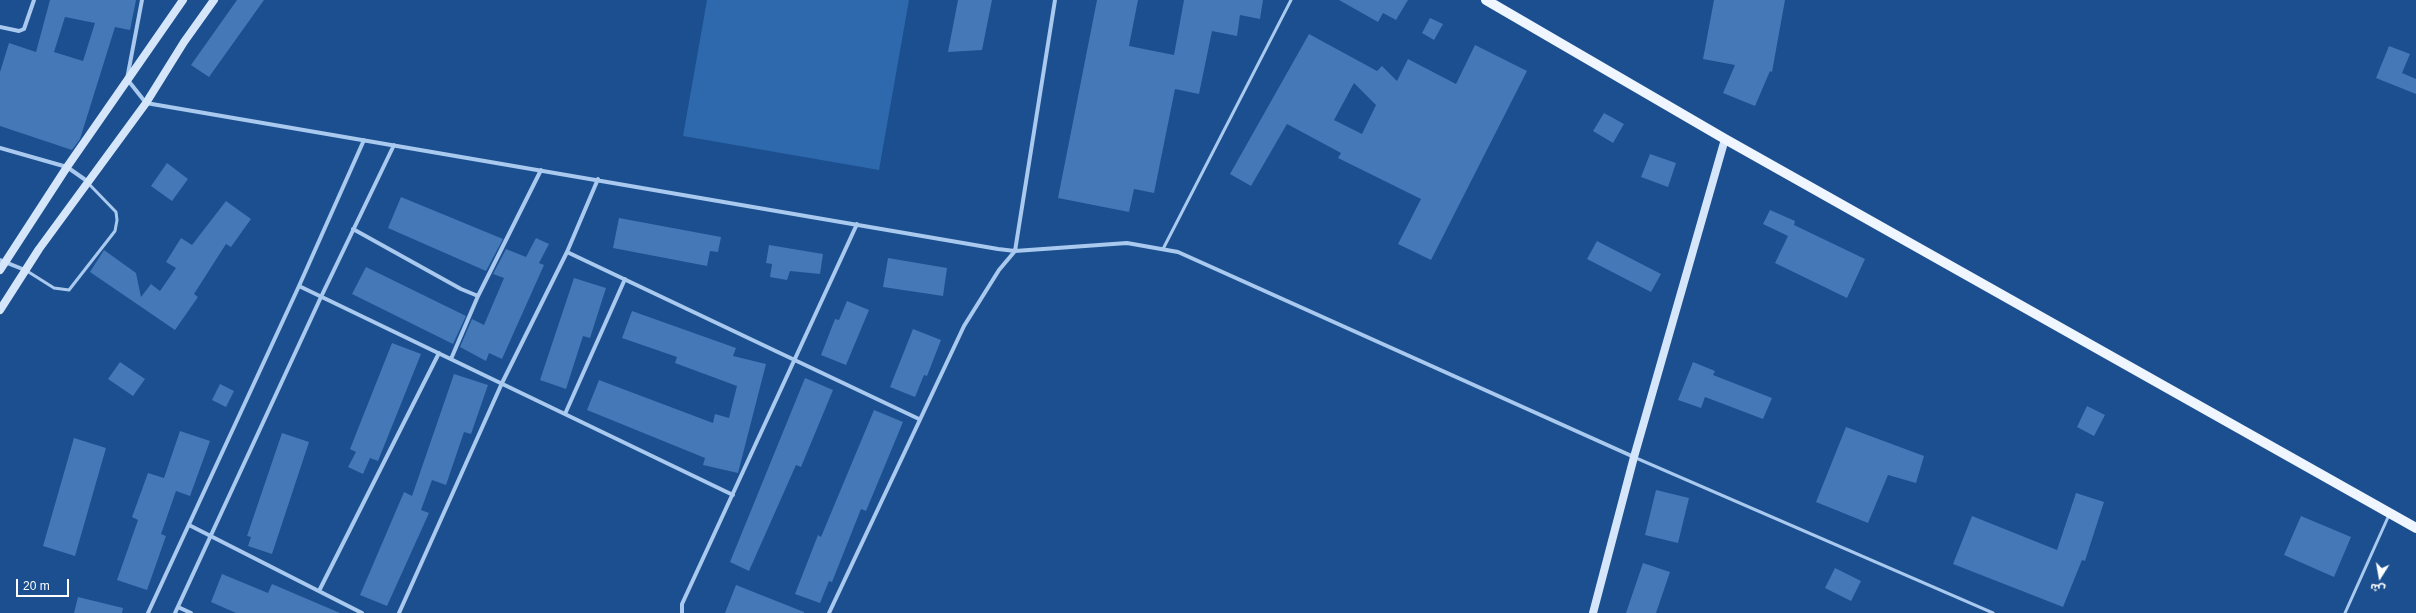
<!DOCTYPE html>
<html>
<head>
<meta charset="utf-8">
<style>
	body { margin:0 }
	#map { position:relative; width:2416px; height:613px; overflow:hidden; background:#1b4f8f; font-family:Helvetica,"Noto Sans Arabic",sans-serif }
	canvas { display:block }
	.north { position:absolute; left:2360px; top:557px; width:40px; height:40px; -webkit-text-stroke:3px #1b4f8f; paint-order:stroke; rotate:191deg; font-size:11px; font-weight:700; line-height:16px; text-align:center; color:#fff }
	.north::after { content:''; display:block; margin:auto; width:14px; height:18px; background:#fff; clip-path:polygon(50% 0,100% 100%,50% 72%,0 100%) }
	.scale { position:absolute; left:16px; top:579px; width:53px; height:18px; box-sizing:border-box; border:2px solid #fff; border-top:0; padding-left:5px; font-size:12px; line-height:14px; white-space:nowrap; color:#fff; -webkit-text-stroke:3px #1b4f8f; paint-order:stroke }
</style>
</head>
<body>
<div id="map">
<canvas width="2416" height="613"></canvas>
<div class="north">ش</div>
<div class="scale">20 m</div>
</div>
<script>
const c = document.querySelector('canvas').getContext('2d');
c.lineJoin = 'round';
function fill(path, color) {
  c.fillStyle = color;
  c.fill(path, 'evenodd');
}
function poly(rows) {
  const path = new Path2D();
  for (const r of rows) {
    path.moveTo(r[0], r[1]);
    for (let i = 2; i < r.length; i += 2) path.lineTo(r[i], r[i + 1]);
  }
  return path;
}
function stroke(path, color, width, dash) {
  c.strokeStyle = color;
  c.lineWidth = width;
  c.lineCap = dash ? 'butt' : 'round';
  c.setLineDash(dash || []);
  c.stroke(path);
}
fill(poly([
	[707,0,909,0,879,170,683,136]
]), '#2e69ad');
fill(poly([
	[50,0,136,0,130,30,115,27,80,139,72,150,0,126,0,72,9,43,36,52],
	[65,17,95,23,83,61,54,52],
	[237,0,264,0,209,77,191,65],
	[958,0,992,0,982,50,948,52],
	[1097,0,1138,0,1129,46,1174,55,1184,0,1263,0,1260,19,1240,15,1237,36,1212,31,1199,94,1175,89,1154,193,1134,189,1129,212,1058,198],
	[1339,0,1408,0,1396,20,1383,13,1378,22],
	[1714,0,1785,0,1772,72,1770,71,1755,106,1723,93,1735,65,1703,59],
	[1430,18,1443,24,1434,40,1422,33],
	[1309,34,1377,71,1382,66,1397,81,1408,59,1456,84,1475,45,1527,71,1431,260,1398,244,1421,199,1338,158,1341,153,1287,124,1251,186,1230,174],
	[1354,83,1376,105,1362,134,1334,120],
	[2389,46,2410,54,2402,73,2416,79,2416,94,2376,78],
	[1604,113,1624,124,1613,143,1593,131],
	[1650,154,1676,163,1668,187,1641,177],
	[167,163,188,179,172,201,151,186],
	[401,197,503,239,486,271,388,228],
	[226,201,251,219,231,247,226,244,194,294,198,297,175,330,90,272,104,250,136,273,141,297,151,284,160,291,176,268,166,262,181,238,192,245],
	[1770,210,1795,221,1794,225,1865,259,1847,298,1775,263,1788,236,1763,224],
	[619,218,721,237,718,252,710,251,707,266,613,248],
	[536,238,549,244,539,263,544,265,502,359,489,353,486,361,460,347,472,319,484,325,504,278,493,274,506,249,526,257],
	[1597,241,1661,274,1651,292,1587,259],
	[769,245,823,254,820,274,790,271,787,280,770,277,772,264,766,263],
	[888,258,947,268,943,296,883,287],
	[366,267,466,316,453,344,352,294],
	[574,278,606,288,590,338,583,336,566,389,540,380],
	[847,301,869,310,846,365,821,355,835,319,839,320],
	[632,311,736,348,733,356,766,364,738,473,703,465,705,458,587,410,599,380,713,423,715,414,729,418,737,386,675,363,677,357,622,338],
	[913,329,941,340,927,376,924,375,915,397,890,387],
	[392,343,421,354,378,461,370,458,363,474,348,467,356,452,350,449],
	[120,362,145,379,133,396,108,379],
	[1693,362,1715,371,1713,375,1772,398,1763,419,1705,397,1701,408,1678,400],
	[454,374,488,385,471,434,464,432,446,485,432,480,421,510,429,513,387,606,360,595,404,492,412,496],
	[805,378,833,390,801,467,796,465,749,571,730,562],
	[220,384,234,391,226,407,212,400],
	[2087,406,2105,415,2094,436,2077,427],
	[874,410,903,422,866,511,861,509,832,582,829,581,820,603,795,594,818,535,821,537],
	[1846,427,1924,456,1916,483,1888,475,1868,523,1816,502],
	[180,431,210,441,190,496,176,491,161,534,166,536,147,590,117,580,138,520,132,517,148,473,164,478],
	[282,433,309,442,272,554,248,546,251,537,247,536],
	[74,438,106,448,75,556,43,546],
	[1656,490,1689,498,1678,543,1645,535],
	[2076,493,2104,502,2085,561,2082,560,2063,607,1953,564,1972,516,2057,550],
	[2301,516,2351,537,2334,577,2284,555],
	[1643,563,1670,572,1656,613,1626,613],
	[1835,568,1861,581,1851,601,1825,588],
	[222,574,268,593,272,584,340,613,236,613,211,602],
	[736,585,804,612,804,613,725,613],
	[78,597,123,608,122,613,74,613]
]), '#4478b7');
stroke(poly([
	[1163,249,1291,0],
	[27,271,54,288,69,290,115,231,117,220,116,212,88,183],
	[1636,458,1993,613],
	[2345,613,2389,515]
]), '#a9c9ee', 3);
stroke(poly([
	[142,0,127,79,146,103,998,249,1015,251,1127,243,1178,252,1634,457],
	[0,27,19,31,24,29,34,0],
	[0,148,67,167,87,181],
	[353,229,461,289,478,296,541,170],
	[567,252,919,419],
	[0,260,25,270],
	[299,286,733,495],
	[451,359,478,296],
	[565,414,625,279],
	[189,525,362,613],
	[319,591,439,353],
	[178,607,191,613],
	[148,613,299,286,364,140],
	[175,613,321,297,394,145],
	[399,613,502,383,567,252,598,179],
	[682,613,682,604,857,224],
	[829,613,964,326,999,270,1015,251,1055,0]
]), '#a9c9ee', 4);
stroke(poly([
	[0,270,67,167,183,0],
	[0,310,39,249,146,103,184,42,214,0],
	[1593,613,1634,457,1725,139]
]), '#d6e6fa', 8);
stroke(poly([
	[1486,0,1725,139,2416,528]
]), '#f0f6ff', 10);
</script>
</body>
</html>
